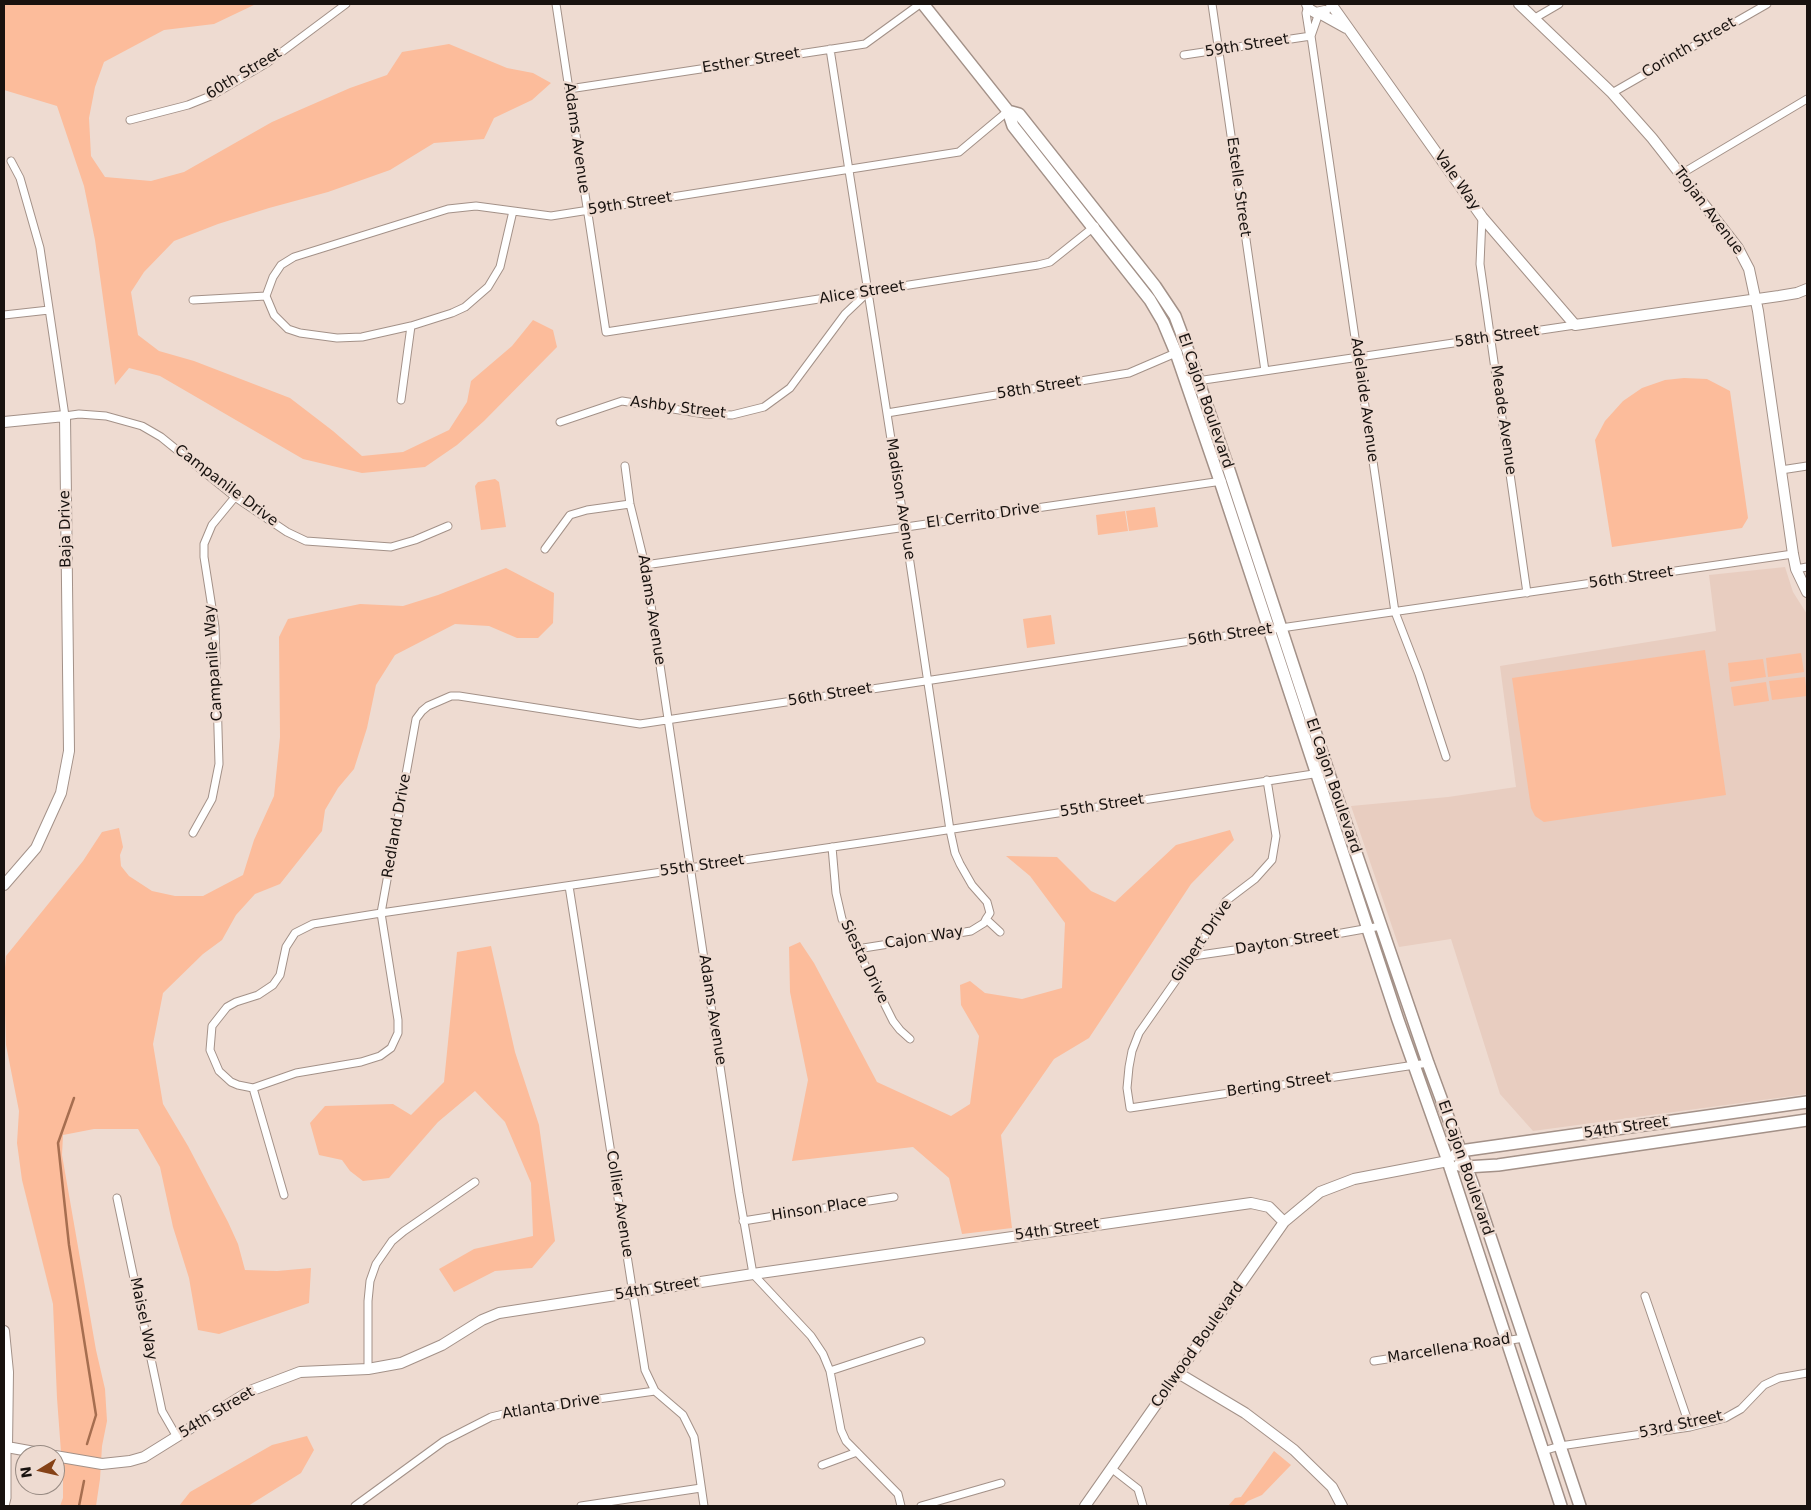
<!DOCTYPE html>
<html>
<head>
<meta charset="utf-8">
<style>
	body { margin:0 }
	#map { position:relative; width:1811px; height:1510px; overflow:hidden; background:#eedbd1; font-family:"DejaVu Sans",sans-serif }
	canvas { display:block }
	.frame { position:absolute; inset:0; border:5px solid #18120f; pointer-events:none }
	.north { position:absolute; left:15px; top:1445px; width:50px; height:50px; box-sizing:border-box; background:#eedbd1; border:1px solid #988b83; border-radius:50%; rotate:261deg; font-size:14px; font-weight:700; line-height:20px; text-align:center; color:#18120f }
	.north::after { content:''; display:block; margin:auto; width:18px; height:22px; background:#854116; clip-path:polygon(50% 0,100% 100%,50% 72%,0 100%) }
</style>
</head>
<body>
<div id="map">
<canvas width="1811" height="1510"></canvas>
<div class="frame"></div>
<div class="north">N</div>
</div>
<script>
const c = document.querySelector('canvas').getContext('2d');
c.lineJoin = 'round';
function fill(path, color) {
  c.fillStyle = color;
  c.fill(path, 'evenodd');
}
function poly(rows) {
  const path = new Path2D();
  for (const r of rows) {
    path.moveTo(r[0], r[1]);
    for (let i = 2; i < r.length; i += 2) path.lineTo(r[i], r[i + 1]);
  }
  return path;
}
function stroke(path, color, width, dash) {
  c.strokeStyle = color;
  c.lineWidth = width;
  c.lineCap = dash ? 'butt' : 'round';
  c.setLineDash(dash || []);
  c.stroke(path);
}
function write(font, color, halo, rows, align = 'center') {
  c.font = font + ' "DejaVu Sans",sans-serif';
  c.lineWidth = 5;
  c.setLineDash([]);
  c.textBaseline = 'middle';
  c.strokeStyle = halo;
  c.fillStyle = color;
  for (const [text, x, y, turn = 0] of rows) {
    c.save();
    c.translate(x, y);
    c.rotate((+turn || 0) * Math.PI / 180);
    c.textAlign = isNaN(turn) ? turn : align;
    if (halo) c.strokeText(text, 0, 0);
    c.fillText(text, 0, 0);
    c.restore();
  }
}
fill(poly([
	[1785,567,1793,592,1807,614,1807,1094,1533,1131,1500,1094,1451,939,1399,947,1351,806,1448,797,1516,787,1500,666,1716,631,1709,575]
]), '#e8cdc0');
fill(poly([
	[4,4,256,4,214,24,164,30,104,62,95,87,89,118,91,156,105,177,151,181,184,172,272,122,350,88,387,75,402,52,449,44,507,68,533,73,551,83,532,100,494,118,484,139,434,143,390,170,328,192,269,208,218,224,174,241,144,272,131,292,138,335,159,351,194,361,290,398,333,431,362,456,403,452,449,430,467,402,471,381,512,346,533,320,553,330,557,347,484,421,457,445,425,467,362,473,303,459,160,376,129,368,115,385,95,240,84,186,57,106,4,90],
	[1684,378,1707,379,1730,391,1748,518,1742,528,1612,547,1595,440,1605,421,1623,401,1642,388,1665,380],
	[495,479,499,482,506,527,481,530,475,486,478,482],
	[1155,507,1158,527,1129,531,1126,511],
	[1125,511,1128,531,1098,535,1096,515],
	[506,568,554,593,553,623,538,638,517,638,489,626,455,624,395,655,376,685,367,728,354,769,338,788,325,810,322,831,280,884,255,894,236,915,222,940,203,954,163,993,153,1044,163,1104,188,1146,228,1222,238,1244,245,1270,277,1271,311,1268,309,1303,219,1334,198,1330,189,1278,173,1227,160,1167,138,1129,94,1129,63,1135,62,1155,96,1350,105,1389,107,1421,102,1446,100,1479,96,1506,60,1506,63,1498,63,1479,57,1398,53,1304,22,1180,17,1143,19,1111,6,1045,4,980,6,956,83,861,102,832,119,828,123,847,120,855,121,866,129,876,152,891,175,896,203,896,243,875,254,840,274,796,280,737,279,637,288,619,360,604,403,606,438,595],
	[1051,615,1055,644,1027,648,1023,619],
	[1705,650,1726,795,1544,822,1535,816,1531,808,1512,678],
	[1801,653,1804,672,1768,677,1766,658],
	[1763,659,1766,677,1730,682,1728,663],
	[1805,677,1807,696,1772,700,1769,681],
	[1766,682,1769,701,1734,706,1731,687],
	[1230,830,1234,840,1191,884,1089,1038,1054,1059,1001,1135,1012,1228,962,1234,949,1178,913,1147,792,1161,808,1080,790,992,789,947,800,942,814,963,877,1082,951,1116,970,1104,979,1036,961,1005,960,985,970,981,985,993,1022,999,1062,988,1065,923,1030,876,1006,856,1057,857,1091,891,1115,902,1176,845],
	[491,946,515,1052,539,1125,555,1241,532,1268,495,1271,454,1292,439,1269,474,1249,533,1236,531,1183,505,1122,475,1091,438,1122,389,1178,363,1181,350,1171,342,1160,319,1155,310,1123,325,1106,393,1104,411,1115,444,1082,457,952],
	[307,1436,314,1450,301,1473,248,1506,179,1506,190,1492,272,1445],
	[1274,1451,1291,1465,1262,1495,1248,1501,1243,1506,1228,1506,1235,1498,1241,1497]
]), '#fcbc9b');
stroke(poly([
	[74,1098,58,1143,69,1245,96,1415,87,1444],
	[79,1506,84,1481]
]), '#a66e50', 2.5);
const street = poly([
	[556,4,606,332,1038,265,1050,262,1095,226],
	[1212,4,1265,371],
	[1308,6,1306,13,1309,32,1311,36,1395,612,1419,674,1446,757],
	[1535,18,1559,4],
	[1311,36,1319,13],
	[830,49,903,516,950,830,955,853,960,864,972,885,987,902,990,913,986,919,1000,932],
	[1184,55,1311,36],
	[569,89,865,44,920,4],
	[1612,93,1767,4],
	[130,120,188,105,213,95,267,63,346,4],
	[11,161,20,178,40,248,65,416,79,414,106,416,142,426,161,437,235,497,287,532,306,541,391,547,415,540,448,526],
	[1681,174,1807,99],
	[1482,217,1480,264,1527,593],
	[266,296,273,277,281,265,294,257,448,209,476,206,551,216,959,152,1008,111],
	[266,296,274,315,288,329,300,333,337,338,362,337,411,326,452,313,465,307,488,287,500,267,513,211],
	[193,300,266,296],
	[4,315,49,310],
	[1197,381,1575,325],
	[401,400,411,326],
	[887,413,1129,373,1178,352],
	[560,422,622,401,705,414,732,415,764,407,790,388,845,314,867,293],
	[625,466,630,504,645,565,739,1193,753,1274,811,1336,823,1354,830,1371,841,1430,846,1441,898,1494,901,1506],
	[1781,470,1807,466],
	[545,549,570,515,587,510,630,504],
	[645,565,1222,481],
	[1796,569,1807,567],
	[1320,773,881,840,381,913,313,924,295,933,286,947,280,975,273,985,258,995,236,1002,227,1007,212,1026,210,1050,219,1071,231,1082,238,1085,253,1088,296,1073,361,1062,380,1056,391,1048,398,1033,398,1020,381,913,416,719,422,711,428,706,451,696,459,696,640,724,1184,642,1793,554],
	[1267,780,1276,836,1272,860,1255,879,1226,901,1193,956,1139,1033,1132,1051,1129,1067,1127,1088,1130,1108,1428,1063],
	[193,833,212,799,219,764,215,627,204,557,204,544,212,525,235,497],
	[832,847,836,893,842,919,893,1021,900,1030,910,1039],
	[569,886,645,1370,655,1391,683,1415,694,1437,704,1506],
	[857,949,971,931,984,923,986,919],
	[1193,956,1297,941,1381,926],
	[253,1088,284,1195],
	[117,1198,162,1411,177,1437],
	[743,1221,894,1197],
	[1645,1296,1690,1427],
	[1374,1361,1524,1338],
	[368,1369,368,1301,370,1281,376,1264,392,1241,404,1231,475,1182],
	[830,1371,921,1341],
	[4,1447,7,1447,7,1498,5,1506],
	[1543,1451,1560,1446,1690,1427,1725,1418,1741,1409,1764,1385,1779,1378,1807,1373],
	[822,1465,857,1452],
	[1111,1468,1138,1489,1143,1506],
	[355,1506,444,1441,491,1417,520,1410,655,1391],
	[581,1506,701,1488],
	[921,1506,1001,1483]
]);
const secondary = poly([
	[1307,4,1309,9,1316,13,1325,11],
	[1331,4,1482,217,1575,325,1779,296,1797,293,1807,289],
	[1519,4,1612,93,1652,138,1738,248,1749,269,1758,311,1793,554,1796,569,1807,592],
	[1319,13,1346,28],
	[4,422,65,416,69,751,61,793,36,848,4,885],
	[4,1331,8,1372,7,1447,51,1455],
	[1178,1373,1245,1413,1294,1450,1332,1487,1342,1506],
	[55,1456,102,1464,130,1461,144,1457,250,1391,300,1372,368,1369,401,1363,442,1345,482,1320,499,1313,753,1274,1251,1203,1269,1207,1284,1222],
	[1085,1506,1284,1222,1320,1192,1354,1179,1448,1161]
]);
const primary = poly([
	[923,4,1008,111,1013,126,1150,300,1163,322,1176,353,1220,481,1398,1020,1448,1161,1561,1506],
	[1008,111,1019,114,1155,286,1175,316,1187,348,1227,464,1328,771,1428,1063,1473,1185,1580,1506],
	[1455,1155,1460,1151,1807,1102],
	[1459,1165,1466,1167,1498,1165,1807,1120]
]);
stroke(street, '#a39188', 9);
stroke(secondary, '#a39188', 12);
stroke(primary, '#a39188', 14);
stroke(street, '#fff', 7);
stroke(secondary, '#fff', 10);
stroke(primary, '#fff', 11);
write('15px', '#18120f', '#eedbd1', [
	["59th Street",1247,46,-9],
	["Corinth Street",1689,48,-30],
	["Esther Street",751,61,-9],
	["60th Street",244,74,-31],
	["Adams Avenue",576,138,82],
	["Vale Way",1457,181,55],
	["Estelle Street",1238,187,82],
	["59th Street",630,204,-9],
	["Trojan Avenue",1708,211,53],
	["Alice Street",862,293,-9],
	["58th Street",1497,337,-8],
	["58th Street",1039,388,-9],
	["Adelaide Avenue",1364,400,82],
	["El Cajon Boulevard",1205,401,71],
	["Ashby Street",678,408,7],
	["Meade Avenue",1503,420,82],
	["Campanile Drive",226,486,37],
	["Madison Avenue",900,499,81],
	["El Cerrito Drive",983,516,-8],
	["Baja Drive",66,529,-91],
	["56th Street",1631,578,-8],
	["Adams Avenue",651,610,81],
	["56th Street",1230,635,-8],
	["Campanile Way",214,663,-94],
	["56th Street",830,695,-9],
	["El Cajon Boulevard",1333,786,71],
	["55th Street",1102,806,-9],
	["Redland Drive",397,826,-80],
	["55th Street",702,866,-8],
	["Cajon Way",924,938,-9],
	["Gilbert Drive",1202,941,-56],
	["Dayton Street",1287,942,-9],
	["Siesta Drive",864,962,64],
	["Adams Avenue",712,1010,81],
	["Berting Street",1279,1085,-8],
	["54th Street",1626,1128,-8],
	["El Cajon Boulevard",1465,1168,71],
	["Collier Avenue",619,1204,81],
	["Hinson Place",819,1209,-9],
	["54th Street",1057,1230,-8],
	["54th Street",657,1289,-9],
	["Maisel Way",143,1319,78],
	["Collwood Boulevard",1198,1345,-55],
	["Marcellena Road",1449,1349,-9],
	["Atlanta Drive",551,1407,-9],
	["54th Street",217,1413,-31],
	["53rd Street",1681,1425,-12]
]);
</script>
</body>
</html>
